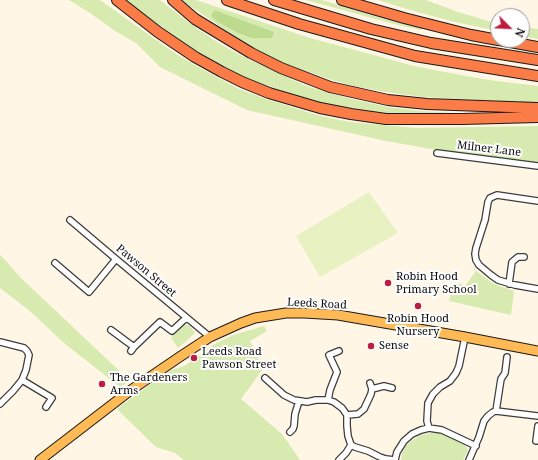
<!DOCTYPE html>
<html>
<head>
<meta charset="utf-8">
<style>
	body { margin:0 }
	#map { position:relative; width:538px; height:460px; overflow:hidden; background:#fff6e6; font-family:"Noto Serif",serif }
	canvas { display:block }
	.north { position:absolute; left:490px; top:8px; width:40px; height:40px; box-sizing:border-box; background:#fff; border:1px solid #9d9d9d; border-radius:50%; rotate:114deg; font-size:11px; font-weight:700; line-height:16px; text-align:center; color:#090909 }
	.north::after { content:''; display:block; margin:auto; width:14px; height:18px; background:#be1d3f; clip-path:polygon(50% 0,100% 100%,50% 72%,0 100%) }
</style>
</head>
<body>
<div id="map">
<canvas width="538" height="460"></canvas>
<div class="north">N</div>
</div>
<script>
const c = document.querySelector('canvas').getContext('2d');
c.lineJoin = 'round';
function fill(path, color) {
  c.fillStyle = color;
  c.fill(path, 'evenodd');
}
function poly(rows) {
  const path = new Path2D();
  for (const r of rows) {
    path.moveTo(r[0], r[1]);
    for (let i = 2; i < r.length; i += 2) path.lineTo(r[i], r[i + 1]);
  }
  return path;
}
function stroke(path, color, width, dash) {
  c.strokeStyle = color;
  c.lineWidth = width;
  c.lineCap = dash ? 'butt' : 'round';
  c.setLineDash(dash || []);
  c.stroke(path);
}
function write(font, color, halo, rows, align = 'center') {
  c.font = font + ' "Noto Serif",serif';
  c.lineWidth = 4;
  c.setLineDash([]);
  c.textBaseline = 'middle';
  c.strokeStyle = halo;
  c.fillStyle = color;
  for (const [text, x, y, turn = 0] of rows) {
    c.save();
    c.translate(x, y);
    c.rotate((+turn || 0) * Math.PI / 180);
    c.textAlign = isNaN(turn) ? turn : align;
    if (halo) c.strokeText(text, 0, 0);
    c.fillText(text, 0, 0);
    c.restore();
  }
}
fill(poly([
	[69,0,100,0,170,50,191,63,239,89,266,99,317,115,349,122,416,128,538,126,538,163,437,150,386,141,247,110,160,67,136,43,115,31,90,13],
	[124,0,160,0,192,25,220,44,248,59,304,85,329,93,356,100,388,107,420,111,454,113,418,114,386,113,323,103,299,96,271,87,244,77,197,51,179,39],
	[181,0,196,0,310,38,414,66,450,73,489,80,538,86,538,103,423,97,386,92,358,87,332,80,283,63,254,48,227,31],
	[306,0,322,0,391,21,422,28,421,30,390,23],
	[378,0,426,0,458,12,498,24,498,31,455,22,410,10],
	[522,27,538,29,538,39,522,36],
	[0,255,7,262,20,277,130,381,120,387,64,343,30,311,0,288],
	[476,271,494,284,514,291,511,315,449,301,453,283,466,285],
	[183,325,187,325,190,326,195,333,178,348,171,338],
	[264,326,267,331,250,341,263,369,241,399,282,434,300,460,184,460,175,453,156,447,118,410,118,408,159,378,169,371,184,366,196,358,213,345,233,335],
	[434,432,442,434,466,446,468,451,463,460,401,460,402,453,406,446,411,441,421,435]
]), '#d7eaaf');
fill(poly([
	[214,10,274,32,272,38,252,38,238,33,218,22,211,16]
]), '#bddb8e');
fill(poly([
	[369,192,398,233,320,277,296,236]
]), '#e8f1c1');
const street = poly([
	[437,153,538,166],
	[538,201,497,195,490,198,488,202,485,220,476,248,475,254,476,260,479,265,491,275,498,280,515,285,538,289],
	[70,220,116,259,210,337],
	[55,263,89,292,116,259],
	[509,284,512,262,518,257,524,257],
	[111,330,134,347],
	[0,342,24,348,27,351,29,355,26,370,22,380,13,391,0,404],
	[131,351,134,347,160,322,172,331,186,318],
	[265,378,284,395,294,400,307,402,316,400,328,400,334,402,342,408,347,415,347,426,348,436,351,445,355,447,368,451,380,457,386,459,395,460],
	[22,380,52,398,46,407],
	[370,383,372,389],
	[328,400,330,390,337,372,329,355,339,351],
	[496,411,538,416],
	[347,415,358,414,364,409,371,394,372,389,384,386,392,388],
	[429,428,427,421,428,403,433,394,440,387,450,381,456,373,459,366,465,337],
	[290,432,293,429,294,426,295,414,299,401],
	[536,441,538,426],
	[339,460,346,453,351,445],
	[395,460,397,452,404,441,412,434,421,430,429,428,442,430,476,446],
	[469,460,479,437,484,421,488,416,493,412,496,411,501,379,505,373,507,357]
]);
const primary = poly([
	[40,460,131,390,181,356,210,337,241,323,255,318,286,313,304,313,338,315,465,337,538,351]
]);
const highway = poly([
	[117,0,158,32,195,57,222,72,242,82,269,93,320,108,351,114,386,119,462,119,538,117],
	[173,0,195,19,251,53,281,68,330,87,388,100,427,104,538,108],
	[227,0,299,24,415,56,538,76],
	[274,0,371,29,431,43,538,60],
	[342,0,404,18,471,35,498,40],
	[499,40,538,47]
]);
stroke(street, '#3c3c3c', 8);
stroke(primary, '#1a1a1a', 11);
stroke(highway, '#1a1a1a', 12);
stroke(street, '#fff', 5.5);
stroke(primary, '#ffba56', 9);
stroke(highway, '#fb7c47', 10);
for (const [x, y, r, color] of [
	[388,283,4,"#be1d3f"],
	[418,306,4,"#be1d3f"],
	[371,346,4,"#be1d3f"],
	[194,358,4,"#be1d3f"],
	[102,384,4,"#be1d3f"]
]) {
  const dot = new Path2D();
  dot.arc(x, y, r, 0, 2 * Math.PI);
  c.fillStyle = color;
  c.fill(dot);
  stroke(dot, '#fff', 1.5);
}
write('11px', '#090909', '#fff', [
	["Milner Lane",489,149,7],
	["Pawson Street",146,271,40],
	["Leeds Road",317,304,3]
]);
write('11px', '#090909', '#fff', [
	["Robin Hood",396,277],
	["Primary School",396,290],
	["Robin Hood",418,319,"center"],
	["Nursery",418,332,"center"],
	["Sense",379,346],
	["Leeds Road",202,352],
	["Pawson Street",202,365],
	["The Gardeners",110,378],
	["Arms",110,391]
], 'left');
</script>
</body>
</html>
